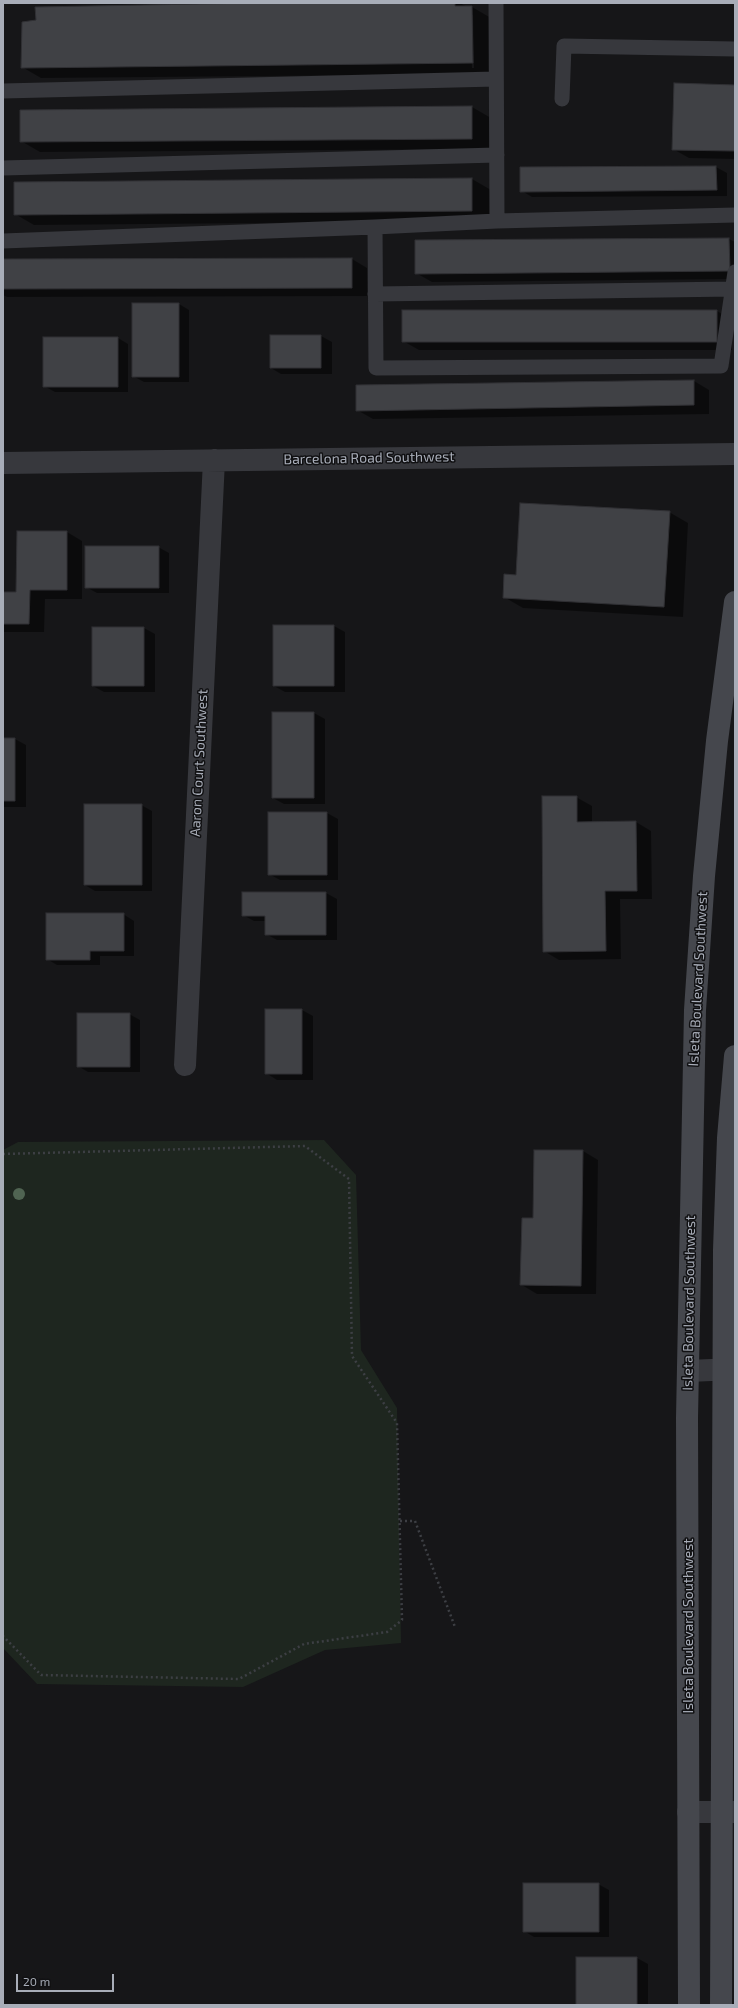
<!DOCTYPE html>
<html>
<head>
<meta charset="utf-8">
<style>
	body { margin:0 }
	#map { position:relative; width:738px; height:2008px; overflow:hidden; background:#161618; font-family:"Exo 2",sans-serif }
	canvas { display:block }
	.frame { position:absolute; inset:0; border:4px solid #a8adb8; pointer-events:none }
	.scale { position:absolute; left:16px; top:1974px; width:98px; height:18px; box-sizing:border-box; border:2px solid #a8adb8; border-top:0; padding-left:5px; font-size:12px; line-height:14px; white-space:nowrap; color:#a8adb8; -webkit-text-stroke:3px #111113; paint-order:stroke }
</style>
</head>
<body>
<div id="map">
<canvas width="738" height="2008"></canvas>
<div class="frame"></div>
<div class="scale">20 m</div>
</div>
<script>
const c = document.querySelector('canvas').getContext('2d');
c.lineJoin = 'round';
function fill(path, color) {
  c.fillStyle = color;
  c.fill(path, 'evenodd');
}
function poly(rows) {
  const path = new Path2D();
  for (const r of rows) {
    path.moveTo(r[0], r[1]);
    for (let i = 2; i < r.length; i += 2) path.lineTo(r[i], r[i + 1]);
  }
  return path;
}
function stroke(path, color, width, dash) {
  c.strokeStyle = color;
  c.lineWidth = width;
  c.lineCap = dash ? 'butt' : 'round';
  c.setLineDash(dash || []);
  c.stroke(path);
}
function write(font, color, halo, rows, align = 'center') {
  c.font = font + ' "Exo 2",sans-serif';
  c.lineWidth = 3;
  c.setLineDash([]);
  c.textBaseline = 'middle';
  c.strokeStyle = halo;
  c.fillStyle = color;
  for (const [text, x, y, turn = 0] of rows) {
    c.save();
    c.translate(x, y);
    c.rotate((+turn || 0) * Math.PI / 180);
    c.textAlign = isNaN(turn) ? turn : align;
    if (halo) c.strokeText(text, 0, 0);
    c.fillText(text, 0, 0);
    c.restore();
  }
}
fill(poly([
	[324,1140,356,1175,361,1350,397,1408,401,1643,325,1650,243,1687,37,1684,3,1648,3,1150,18,1142]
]), '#1e261f');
fill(poly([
	[309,3,460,3,467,7,472,7,491,18,492,74,41,78,22,67],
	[471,15,473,15,474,68,472,68],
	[735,86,735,159,689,158,673,149],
	[472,107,491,118,491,149,40,152,21,141],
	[716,167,727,173,727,196,532,197,522,191,522,168],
	[472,179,491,190,491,221,34,225,15,214],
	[729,239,735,242,735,279,432,282,416,273,416,241],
	[352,259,367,268,367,296,7,297,3,295,3,260],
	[179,304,189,310,189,382,144,382,133,376],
	[717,311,732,320,732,350,419,350,403,341],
	[271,336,321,336,332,342,332,374,281,374,271,368],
	[118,338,128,344,128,392,55,392,44,386],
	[694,381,709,390,709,414,373,419,357,410],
	[669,512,688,523,683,617,523,608,504,597,517,576],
	[67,532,82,541,82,599,45,599,44,632,3,632,3,593,17,593],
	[158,547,169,553,169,593,97,593,86,587],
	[274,626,334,626,345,632,345,692,285,692,274,686],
	[93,628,144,628,155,634,155,692,104,692,93,686],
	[314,713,325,719,325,804,284,804,273,798],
	[3,739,15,739,26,745,26,807,3,807],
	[576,797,592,806,592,822,636,822,651,831,652,899,620,899,621,959,559,960,544,951],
	[141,805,152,811,152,891,95,891,85,885],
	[327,813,338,819,338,880,280,880,269,874],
	[243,893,326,893,337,899,337,940,277,940,266,934,266,921,254,921,243,915],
	[123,914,134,921,134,956,100,956,100,965,57,965,47,959],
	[302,1010,313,1016,313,1080,277,1080,266,1073],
	[129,1014,140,1020,140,1072,88,1072,78,1066],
	[583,1151,598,1160,596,1294,537,1294,522,1285,534,1219],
	[598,1884,609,1890,609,1937,534,1937,524,1931],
	[577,1958,637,1958,648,1964,648,2005,577,2005]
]), '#0007');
const building = poly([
	[254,3,455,3,455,6,472,6,473,63,21,68,22,22,36,20,35,7,254,3],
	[674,83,735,85,735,151,672,150,674,83],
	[472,106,472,139,20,142,20,110,472,106],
	[716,166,717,190,520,192,520,167,716,166],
	[472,178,472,211,14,215,14,182,472,178],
	[729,238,730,271,415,274,415,240,729,238],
	[352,258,352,288,3,289,3,259,352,258],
	[132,303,179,303,179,377,132,377,132,303],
	[402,310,717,310,717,342,402,342,402,310],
	[270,335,321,335,321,368,270,368,270,335],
	[43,337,118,337,118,387,43,387,43,337],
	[694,380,694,405,356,411,356,385,694,380],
	[520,503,670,511,664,607,503,598,504,574,516,575,520,503],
	[17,531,67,531,67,590,30,590,29,624,3,624,3,592,16,592,17,531],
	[85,546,159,546,159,588,85,588,85,546],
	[273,625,334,625,334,686,273,686,273,625],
	[92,627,144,627,144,686,92,686,92,627],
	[272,712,314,712,314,798,272,798,272,712],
	[3,738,15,738,15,801,3,801,3,738],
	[542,796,577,796,577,822,636,821,637,891,605,891,606,951,543,952,542,796],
	[84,804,142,804,142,885,84,885,84,804],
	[268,812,327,812,327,875,268,875,268,812],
	[242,892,326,892,326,935,265,935,265,916,242,916,242,892],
	[46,913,124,913,124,951,90,951,90,960,46,960,46,913],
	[265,1009,302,1009,302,1074,265,1074,265,1009],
	[77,1013,130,1013,130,1067,77,1067,77,1013],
	[534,1150,583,1150,581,1286,520,1285,522,1218,533,1218,534,1150],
	[523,1883,599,1883,599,1932,523,1932,523,1883],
	[576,1957,637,1957,637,2005,576,2005,576,1957]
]);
fill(building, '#404145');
stroke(building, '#303034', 1);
stroke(poly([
	[3,1154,305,1146,349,1179,352,1356,397,1423,402,1620,387,1632,304,1644,239,1679,41,1675,3,1636],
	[400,1521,415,1521,455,1627]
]), '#3d3f44', 2.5, [2, 3]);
stroke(poly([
	[3,91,496,79],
	[562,99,564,46,735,49],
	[3,168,497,155],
	[497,221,735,215],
	[375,227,376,368,721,366,735,272],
	[3,241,375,227,497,221,496,3],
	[375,294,734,289]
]), '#37383d', 15);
stroke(poly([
	[3,463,735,454],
	[185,1065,214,460],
	[688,1371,735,1369],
	[688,1812,735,1812]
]), '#37383d', 22);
stroke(poly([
	[689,2005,687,1418,695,1010,704,876,717,741,735,602],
	[721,2005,724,1250,728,1138,735,1056]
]), '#45474d', 22);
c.fillStyle = '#506452';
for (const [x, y] of [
	[19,1194]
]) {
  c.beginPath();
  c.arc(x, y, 6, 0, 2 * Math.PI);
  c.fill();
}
write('14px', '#a8adb8', '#111113', [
	["Barcelona Road Southwest",369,458,-1],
	["Aaron Court Southwest",199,763,-87],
	["Isleta Boulevard Southwest",698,979,-87],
	["Isleta Boulevard Southwest",689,1303,-89],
	["Isleta Boulevard Southwest",688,1626,-90]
]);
</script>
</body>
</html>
